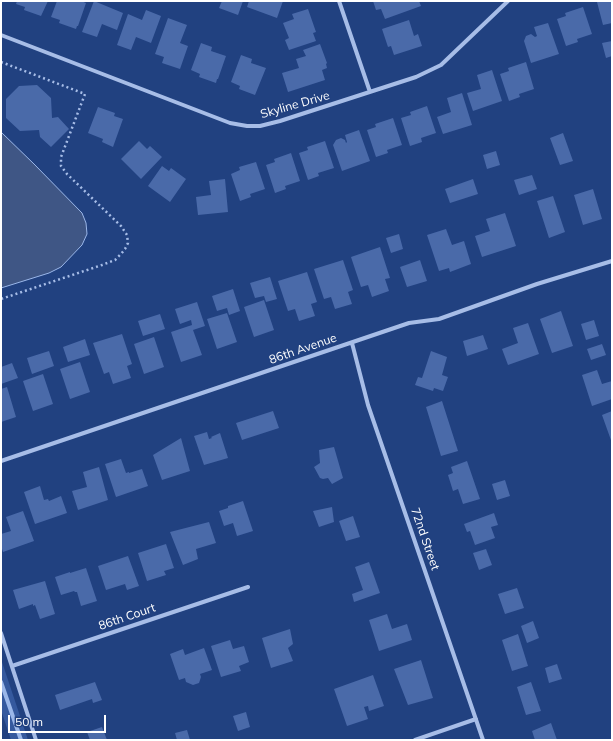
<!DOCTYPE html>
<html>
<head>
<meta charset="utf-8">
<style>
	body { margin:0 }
	#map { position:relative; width:613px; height:741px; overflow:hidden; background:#214180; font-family:Mulish,sans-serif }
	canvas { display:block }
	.frame { position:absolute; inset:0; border:2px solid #fff; pointer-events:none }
	.scale { position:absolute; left:8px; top:715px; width:98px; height:18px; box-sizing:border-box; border:2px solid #fff; border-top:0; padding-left:5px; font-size:12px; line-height:14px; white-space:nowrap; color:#fff; -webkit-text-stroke:3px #214180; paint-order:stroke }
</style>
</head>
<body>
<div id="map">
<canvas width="613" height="741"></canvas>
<div class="frame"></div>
<div class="scale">50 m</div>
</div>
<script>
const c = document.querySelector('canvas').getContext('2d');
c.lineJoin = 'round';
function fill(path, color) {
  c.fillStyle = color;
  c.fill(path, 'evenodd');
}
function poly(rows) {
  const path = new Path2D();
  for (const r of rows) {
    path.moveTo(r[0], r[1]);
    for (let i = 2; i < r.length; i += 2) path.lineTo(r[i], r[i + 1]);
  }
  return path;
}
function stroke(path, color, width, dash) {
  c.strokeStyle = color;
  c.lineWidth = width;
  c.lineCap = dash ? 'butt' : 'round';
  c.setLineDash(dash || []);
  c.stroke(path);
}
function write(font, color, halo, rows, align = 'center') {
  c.font = font + ' Mulish,sans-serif';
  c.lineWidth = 3;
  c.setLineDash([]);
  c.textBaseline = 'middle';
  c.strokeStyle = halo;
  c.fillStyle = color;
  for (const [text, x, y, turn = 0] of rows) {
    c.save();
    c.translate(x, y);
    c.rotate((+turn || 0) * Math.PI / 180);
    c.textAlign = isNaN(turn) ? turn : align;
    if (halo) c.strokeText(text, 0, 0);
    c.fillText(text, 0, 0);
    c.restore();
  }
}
fill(poly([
	[1,659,28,740,11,740,1,710]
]), '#35599e');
const water = poly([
	[1,132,34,164,82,213,86,223,87,234,82,245,61,267,49,273,1,288,1,132]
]);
fill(water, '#3f5685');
stroke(water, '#9bb7e9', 1);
stroke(poly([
	[1,682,21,740]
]), '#9bb7e9', 4);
fill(poly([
	[17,1,48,1,41,16,24,10,25,7,16,4],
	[57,1,81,1,86,3,78,26,77,26,76,29,59,23,60,20,51,17],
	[94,1,123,13,117,30,102,24,97,37,82,32],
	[222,1,243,1,238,15,219,8],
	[249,1,283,1,277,18,247,7],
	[373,1,419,1,421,6,385,19,381,9,376,10],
	[601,1,612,1,612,23,603,25,597,2],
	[583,7,592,34,577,39,578,42,566,46,557,19,566,16,565,13],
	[308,9,316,32,313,33,316,41,289,50,285,40,289,38,283,23,294,19,292,14],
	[146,10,161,16,151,43,136,37,131,50,117,45,128,14,142,20],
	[168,18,187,25,180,43,188,46,180,69,162,63,164,57,155,54],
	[409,20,414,36,418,34,422,46,394,55,391,46,388,47,382,29],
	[548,23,559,54,531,63,524,41,526,36,531,34,535,37,537,36,534,27],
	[612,41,612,56,606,58,602,43],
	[201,43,212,47,211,51,226,56,218,79,217,79,216,83,199,77,200,74,191,70],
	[320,44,327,63,326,64,327,68,322,70,325,80,288,92,282,73,299,68,296,59,306,56,303,50],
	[241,55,252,59,251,63,266,68,255,95,239,89,240,86,231,82],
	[526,62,534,89,519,94,520,97,509,101,500,74,509,71,508,68],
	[492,70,502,101,473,111,467,93,481,89,477,75],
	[37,85,51,98,52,118,58,117,69,129,51,147,40,137,39,130,20,131,6,118,6,99,19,86],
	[462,93,472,125,443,134,437,117,451,112,447,98],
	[427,106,436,133,421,138,422,142,410,146,401,118,411,115,410,112],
	[98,107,115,113,114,116,123,119,113,147,102,142,103,139,88,133],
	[393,118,402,145,387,150,388,153,376,157,367,130,376,127,375,124],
	[359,130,370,161,342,171,333,145,336,140,341,138,345,140,346,143,347,142,345,135],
	[563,133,573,161,560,165,550,138],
	[139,141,147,149,150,146,162,157,141,179,121,159],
	[325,141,334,168,318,173,319,176,308,180,299,153,308,150,307,147],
	[496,151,500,165,487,169,483,155],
	[291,153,300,181,285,186,286,189,275,193,266,165,275,162,274,159],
	[256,162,265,189,250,194,251,197,240,201,231,174,240,170,239,167],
	[162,166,169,171,171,168,186,179,170,202,148,186],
	[532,175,537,189,519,195,514,180],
	[225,179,228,212,198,215,196,197,211,195,209,181],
	[473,179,478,194,450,203,445,189],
	[593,189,602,219,583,225,574,195],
	[553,196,565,232,549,238,537,201],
	[505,213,516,246,482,257,475,236,490,231,486,219],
	[446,229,452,245,464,241,471,264,450,272,449,268,439,271,427,235],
	[399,234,403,249,391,253,386,238],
	[380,247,390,278,385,279,389,291,372,297,368,285,361,287,351,257],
	[343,260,353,290,348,292,352,304,335,309,331,297,324,299,314,269],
	[420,260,427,281,407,287,400,267],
	[307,272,317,302,311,304,315,316,299,321,295,309,288,311,278,281],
	[270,277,277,299,266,302,264,296,255,298,250,283],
	[233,289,240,311,229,315,227,308,217,311,212,296],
	[264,300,274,330,254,337,244,307],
	[197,302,205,326,193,330,202,355,181,362,171,332,192,325,191,320,180,324,175,309],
	[561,311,573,346,552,353,540,319],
	[227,313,237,342,217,349,207,319],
	[160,314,165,329,143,336,138,321],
	[594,320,599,336,586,340,581,324],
	[528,323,539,354,508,365,502,349,518,343,513,328],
	[122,334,132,364,127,366,131,378,113,384,109,372,104,374,93,343],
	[483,335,488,349,467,356,463,341],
	[154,337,164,367,144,374,134,344],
	[85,339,90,355,68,362,63,347],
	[602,344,606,355,591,360,587,349],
	[49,351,54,366,32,374,27,358],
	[431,351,447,357,442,375,448,377,443,391,434,388,433,391,415,385,418,377,422,378],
	[80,362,90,392,70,399,60,369],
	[12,363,18,378,1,384,1,367],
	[597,370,602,384,612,381,612,399,592,406,582,375],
	[43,374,53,404,33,411,23,381],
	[7,387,16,417,1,422,1,389],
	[442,401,458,451,441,456,426,407],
	[273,411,279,428,242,440,236,423],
	[612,411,612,443,602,415],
	[207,432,209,439,212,438,211,437,220,433,228,458,204,465,194,436],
	[181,438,190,471,162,480,153,455],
	[334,447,343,478,332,484,328,478,323,479,320,478,314,467,320,463,319,450],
	[121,459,126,473,129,472,129,473,142,469,148,486,116,497,105,464],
	[467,461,480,499,463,504,458,489,453,491,448,475,453,473,451,467],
	[99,467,108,500,78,510,72,491,87,487,83,472],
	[505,480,510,496,497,500,492,484],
	[40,486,44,500,48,499,49,501,61,496,67,513,35,524,24,492],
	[243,501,253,531,237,536,233,523,224,526,219,511,228,508,228,506],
	[332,507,334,522,319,527,313,511],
	[23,511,34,541,3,552,1,546,1,534,11,531,6,517],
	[494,513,498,525,491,527,495,538,475,545,470,531,467,532,464,524],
	[353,516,360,537,346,541,339,521],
	[209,522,216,543,196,549,198,559,183,565,170,532],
	[166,544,174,568,164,571,166,575,147,581,138,553],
	[486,549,492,565,479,570,473,553],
	[128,556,139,586,127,590,125,584,106,590,98,566],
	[369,562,380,593,354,602,352,594,363,590,355,567],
	[86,568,97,601,81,606,77,592,75,592,74,591,61,595,55,577,70,572,70,573],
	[45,581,55,614,40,619,35,605,33,606,33,604,19,609,13,590],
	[517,588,524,608,505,614,498,594],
	[387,614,392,629,407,624,412,640,379,651,369,620],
	[533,621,539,638,527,643,521,626],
	[290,629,293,644,288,648,293,661,271,668,262,638],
	[518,634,528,666,512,671,502,640],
	[230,640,233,649,244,646,249,662,239,666,241,671,221,677,211,646],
	[204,648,212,670,200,674,201,677,199,683,193,685,186,682,185,678,179,680,170,654,183,649,185,655],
	[421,660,433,698,408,705,394,669],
	[557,664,562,679,549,683,545,668],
	[373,675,384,706,369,711,368,706,364,707,368,719,347,726,334,689],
	[95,682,102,700,93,703,92,699,60,710,55,695],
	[531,682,541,711,526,715,517,687],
	[246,712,250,727,238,731,233,716],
	[551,723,557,740,535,740,532,731],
	[102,727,107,740,90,740,87,732],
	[187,730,190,740,177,740,175,733]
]), '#4a6aa9');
stroke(poly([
	[1,62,85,94,61,157,61,166,67,174,121,226,127,235,128,243,125,249,121,254,115,260,102,265,1,299]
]), '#a7bde7', 2.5, [2, 3]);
stroke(poly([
	[339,1,370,92],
	[1,35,230,123,247,126,260,126,280,121,416,77,441,65,508,1],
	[352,343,368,405,483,740],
	[1,461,409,323,439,319,537,284,612,261],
	[1,633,36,740],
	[12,666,248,587],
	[415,740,476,719]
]), '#a7bde7', 4);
write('12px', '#fff', '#214180', [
	["Skyline Drive",295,105,-16],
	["86th Avenue",303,349,-19],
	["72nd Street",425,539,71],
	["86th Court",127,617,-19]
]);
</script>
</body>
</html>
